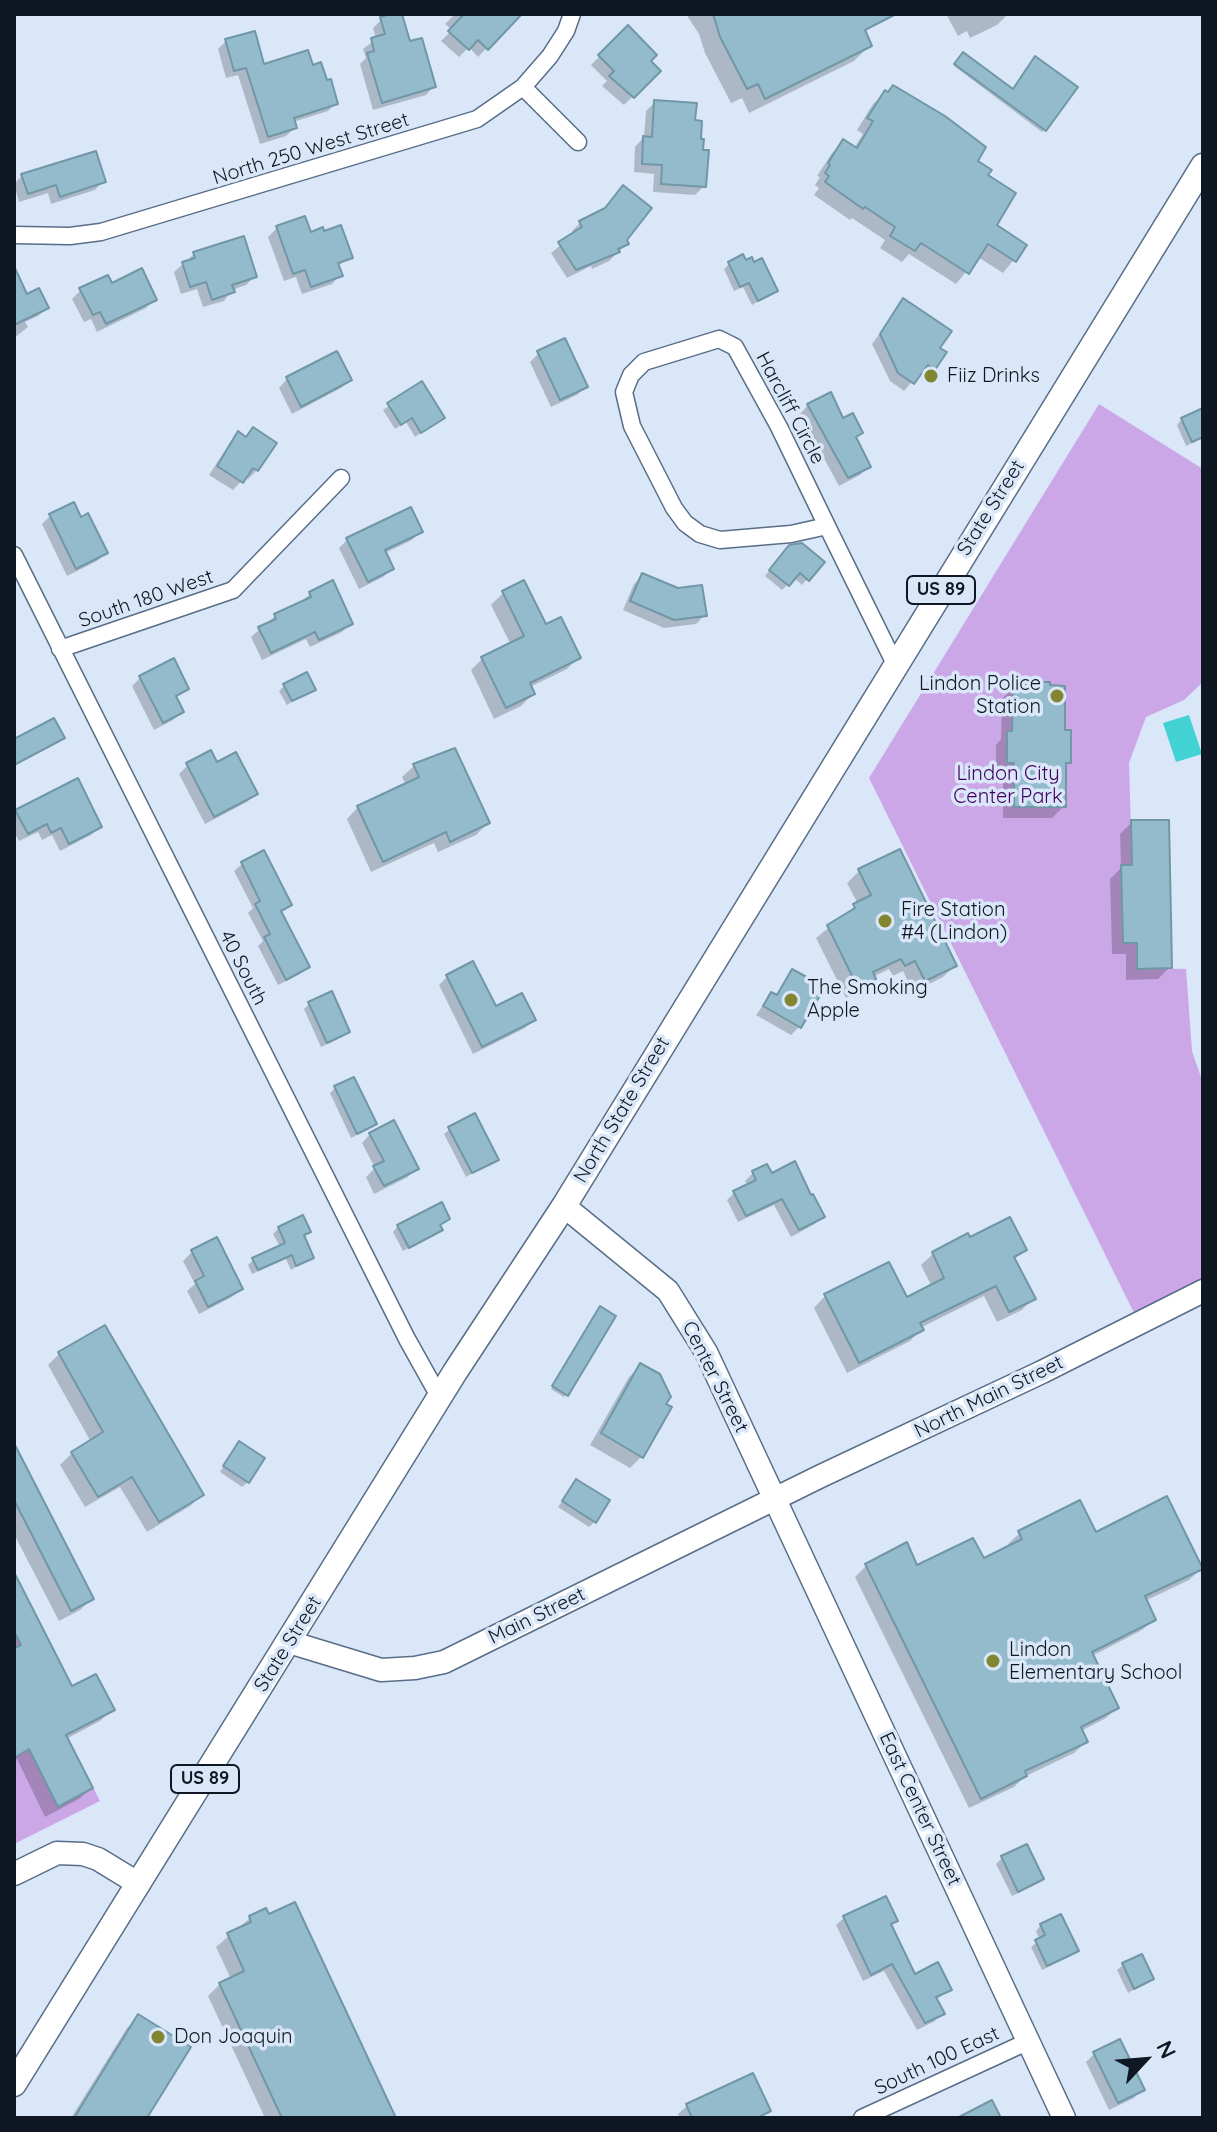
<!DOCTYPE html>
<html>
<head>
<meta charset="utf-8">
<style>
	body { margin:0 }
	#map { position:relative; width:1217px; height:2132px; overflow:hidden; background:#d9e7f9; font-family:Quicksand,sans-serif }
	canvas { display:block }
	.frame { position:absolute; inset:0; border:16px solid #0f1822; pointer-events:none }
	.north { position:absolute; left:1105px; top:2020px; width:80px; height:80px; -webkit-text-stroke:6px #d9e7f9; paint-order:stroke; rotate:64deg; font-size:22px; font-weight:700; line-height:32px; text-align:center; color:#0f1822 }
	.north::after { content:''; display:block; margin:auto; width:28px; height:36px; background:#0f1822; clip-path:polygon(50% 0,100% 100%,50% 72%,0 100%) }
</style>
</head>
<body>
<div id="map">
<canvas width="1217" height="2132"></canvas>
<div class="frame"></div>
<div class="north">N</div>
</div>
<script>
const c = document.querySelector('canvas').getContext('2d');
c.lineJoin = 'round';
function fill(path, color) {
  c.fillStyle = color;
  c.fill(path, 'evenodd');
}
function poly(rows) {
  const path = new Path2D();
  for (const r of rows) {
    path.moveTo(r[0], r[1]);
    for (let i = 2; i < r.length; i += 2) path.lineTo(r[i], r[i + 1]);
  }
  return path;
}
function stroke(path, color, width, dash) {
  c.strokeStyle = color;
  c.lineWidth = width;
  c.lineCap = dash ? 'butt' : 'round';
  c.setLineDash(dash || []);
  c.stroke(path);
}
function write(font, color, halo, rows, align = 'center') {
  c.font = font + ' Quicksand,sans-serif';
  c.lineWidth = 7;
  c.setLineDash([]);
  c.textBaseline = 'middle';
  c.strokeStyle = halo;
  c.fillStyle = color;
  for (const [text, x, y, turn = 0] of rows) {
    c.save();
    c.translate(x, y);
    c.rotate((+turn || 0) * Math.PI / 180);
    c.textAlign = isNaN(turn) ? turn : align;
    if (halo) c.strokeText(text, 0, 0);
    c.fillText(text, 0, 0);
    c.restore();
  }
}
fill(poly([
	[1099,404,1203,469,1203,682,1184,700,1146,717,1129,763,1132,865,1121,865,1123,942,1137,943,1137,968,1186,969,1192,1051,1203,1083,1203,1291,1139,1323,869,778],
	[14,1631,100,1801,14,1844]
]), '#cca7e8');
fill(poly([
	[1189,715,1202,754,1176,762,1163,723]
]), '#42d2d4');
fill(poly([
	[400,14,409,44,434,86,426,95,373,110,360,64,366,58,363,49,376,39,373,28,382,19],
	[455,14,519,14,478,57,469,47,459,57,441,41,452,30,445,24],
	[686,14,860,14,863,31,870,45,854,61,749,113,742,98,731,103,705,53,699,34],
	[946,14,1008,14,997,25,970,38,967,31,958,36],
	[628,28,648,61,658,71,624,105,602,86,607,81,591,65],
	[226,41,263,67,312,68,336,103,328,111,293,122,295,128,286,136,260,144,238,75,226,78,218,49],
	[963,55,1012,91,1076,88,1042,132,954,66],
	[885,93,975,161,985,176,994,226,1025,246,1003,273,978,257,956,284,909,254,902,262,880,248,885,240,852,218,850,220,814,195,819,188,815,185,820,177,817,176,832,153,844,141,854,148,863,134,857,130,873,104],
	[655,102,693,122,704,186,695,195,653,192,654,174,634,172,635,147,644,137,646,111],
	[22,176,103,181,95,190,51,204,48,193,19,202,14,184],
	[623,188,627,244,609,261,592,269,591,266,567,278,551,253,573,235,572,231,581,222,603,211],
	[277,228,350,257,337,267,340,275,332,284,302,294,296,277,284,281,268,237],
	[194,254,255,276,246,285,232,290,224,301,203,307,197,289,181,294,174,272],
	[729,264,776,291,752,305,743,287,734,291,724,269],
	[14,280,26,297,47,307,38,316,25,322,28,327,14,338],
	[111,286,154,299,146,308,97,332,91,319,84,322,72,299,81,290],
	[904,301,937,348,933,369,925,377,919,373,904,391,890,381,872,344],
	[539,353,585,387,577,395,551,407,530,362],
	[287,379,350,380,341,388,292,414,279,388],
	[421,384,442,418,415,437,406,422,395,429,383,410],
	[808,405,843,421,861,433,855,439,869,466,860,475,839,486,800,414],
	[1203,410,1203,438,1186,446,1177,425,1182,419],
	[253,430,257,470,248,479,245,477,233,490,209,475,230,443,239,434,245,438],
	[50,516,80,520,106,553,97,561,67,576,42,524],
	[420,531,412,540,385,553,392,568,383,577,359,589,339,548,348,539],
	[783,553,822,562,802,585,794,578,782,590,765,576],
	[643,575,705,615,696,624,664,628,623,610,634,584],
	[523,583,545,627,579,657,567,669,530,687,533,694,521,706,494,719,471,670,482,659,511,645,491,605,503,593],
	[310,594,351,623,342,632,310,647,306,639,262,660,251,637,275,616,301,602],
	[140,678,187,688,175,699,182,711,173,720,154,730,132,686],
	[285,685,314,689,287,705,279,691],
	[1024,687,1063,732,1069,762,1064,767,1064,806,1052,818,1003,818,1003,774,996,774,996,745,1001,739,1002,699,1013,688],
	[62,738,57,743,14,766,14,741],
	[217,764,256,793,247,802,205,824,179,774,188,765],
	[414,766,488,823,476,835,438,852,434,843,371,872,347,819,358,807,406,785,402,777],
	[77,781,100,826,91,835,60,851,52,835,42,840,38,832,19,841,14,832,14,813],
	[1132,822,1170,967,1158,979,1126,980,1126,954,1112,954,1110,879,1121,868,1120,834],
	[899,851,955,965,943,977,913,992,903,971,893,976,889,969,873,977,862,990,846,998,816,938,858,904,847,883,859,871],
	[263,853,290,905,280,913,308,967,300,974,278,985,258,946,263,941,248,913,253,908,234,871,242,864],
	[793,971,800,1026,791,1035,756,1015,771,994,775,996],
	[447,977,495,1009,533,1019,525,1028,473,1054,439,985],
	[309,1004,348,1032,342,1037,321,1047,304,1009],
	[335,1088,374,1124,369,1129,351,1138,330,1093],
	[450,1129,496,1159,466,1177,444,1134],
	[370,1134,416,1168,408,1177,374,1194,366,1177,375,1168,362,1143],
	[753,1173,771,1175,822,1216,815,1224,791,1237,774,1205,738,1222,727,1200,735,1192,748,1186,745,1181],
	[448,1219,438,1226,440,1230,435,1235,403,1251,393,1232,398,1226],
	[279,1228,309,1232,303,1237,312,1257,291,1270,286,1259,252,1274,248,1265,253,1260,280,1247,273,1234],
	[216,1240,241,1289,232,1297,199,1314,187,1291,195,1284,183,1261,192,1252],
	[969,1240,1024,1250,1014,1260,1033,1298,1022,1310,997,1322,984,1296,920,1328,921,1330,910,1341,847,1373,814,1308,825,1296,906,1299,932,1287,921,1265,933,1254],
	[598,1310,566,1395,564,1397,551,1389],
	[59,1354,202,1495,190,1506,147,1532,120,1487,85,1507,60,1465,72,1453,91,1442,48,1365],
	[641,1365,642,1456,630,1468,590,1445,629,1377],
	[14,1447,92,1599,80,1610,59,1621,14,1534],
	[234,1449,248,1482,242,1487,220,1472],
	[576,1482,595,1521,589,1527,558,1507],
	[1020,1533,1095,1535,1201,1569,1189,1580,1145,1601,1154,1619,1142,1630,1092,1656,1117,1707,1106,1718,1081,1731,1086,1742,1074,1753,1024,1777,1014,1787,969,1808,855,1577,866,1566,916,1568,983,1561,1010,1548,1008,1544],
	[14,1577,71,1689,112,1709,100,1721,66,1739,91,1788,79,1799,45,1817,17,1759,14,1761],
	[1026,1846,1042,1879,1037,1884,1012,1896,996,1864,1002,1858],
	[250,1918,393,2118,265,2118,208,1996,220,1984,231,1979,216,1947],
	[844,1918,896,1920,890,1926,914,1976,950,1989,936,2000,942,2013,935,2021,917,2030,884,1971,863,1981,836,1925],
	[1041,1925,1077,1951,1071,1956,1042,1970,1031,1947,1040,1940,1036,1931],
	[1123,1965,1152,1979,1128,1993,1117,1970],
	[139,2017,142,2118,71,2118,127,2028],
	[1094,2054,1142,2089,1134,2098,1109,2110,1086,2062],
	[687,2106,769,2111,762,2118,680,2118,678,2114]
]), '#0003');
const building = poly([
	[391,14,402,14,410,41,422,38,436,87,382,103,367,53,374,51,371,38,385,34,380,17,391,14],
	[464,14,522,14,488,50,478,40,469,50,448,31,464,14],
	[713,14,896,14,865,30,872,46,765,99,758,84,747,89,720,37,713,14],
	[628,25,657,55,651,61,661,71,634,98,609,76,614,71,598,55,628,25],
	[255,31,264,64,308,50,313,65,321,62,327,80,331,79,338,104,294,118,297,128,268,137,246,68,234,71,225,39,255,31],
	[963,52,1013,89,1035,56,1078,87,1046,131,954,64,963,52],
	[893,85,945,116,986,147,978,161,992,170,988,175,1016,193,997,225,1027,245,1016,262,988,244,969,274,921,243,915,251,890,236,895,227,865,207,863,209,825,182,829,176,825,173,830,165,828,163,843,139,857,148,873,121,867,118,885,90,888,92,893,85],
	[654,100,697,103,695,120,702,121,701,139,704,139,703,150,709,150,706,187,661,184,662,165,642,164,643,136,652,137,654,100],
	[96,151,106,182,60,197,56,185,28,194,21,174,96,151],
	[623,185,652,208,627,240,629,244,618,249,620,252,576,270,558,242,582,227,579,221,605,208,623,185],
	[305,216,311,232,323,227,324,231,341,225,353,258,338,263,343,276,311,287,305,270,293,274,276,226,305,216],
	[244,236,257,277,232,285,235,292,212,300,206,282,190,287,182,262,195,258,193,252,244,236],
	[743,254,746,260,752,257,754,262,762,258,778,291,758,301,749,283,740,287,728,262,743,254],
	[14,266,27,294,39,288,49,308,14,325,14,266],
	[142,268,157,300,106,324,100,312,93,315,79,288,108,275,112,283,142,268],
	[903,298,952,331,940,348,947,352,935,370,928,365,914,384,898,373,880,334,903,298],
	[565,338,588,387,560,400,537,351,565,338],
	[337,351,352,380,301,407,286,377,337,351],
	[422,381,445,418,421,433,412,418,401,425,387,403,422,381],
	[831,392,843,418,853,413,863,433,856,437,871,467,848,478,807,404,831,392],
	[1203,408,1203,437,1192,442,1181,418,1203,408],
	[253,427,277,443,258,471,253,468,243,483,217,466,238,431,246,437,253,427],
	[74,502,81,517,88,513,108,553,76,569,49,514,74,502],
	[411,507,423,532,385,550,394,569,368,582,346,538,411,507],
	[802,543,825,562,809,581,800,573,789,586,769,570,789,545,802,543],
	[642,573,678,588,702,585,707,616,674,620,630,601,642,573],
	[333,580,353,624,319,640,315,632,271,653,258,627,276,619,274,614,311,597,309,592,333,580],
	[524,580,546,624,561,617,581,658,530,683,535,694,506,708,481,657,524,636,502,591,524,580],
	[174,658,189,689,176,696,184,712,163,723,139,676,174,658],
	[307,672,316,690,292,701,283,684,307,672],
	[1027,682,1050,682,1050,685,1065,686,1065,730,1071,730,1071,763,1066,763,1066,807,1014,807,1014,763,1007,763,1007,731,1012,731,1013,686,1026,685,1027,682],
	[54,718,65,738,14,765,14,739,54,718],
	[455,748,490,823,450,842,446,832,383,862,357,806,419,777,413,764,455,748],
	[211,750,217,762,236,752,258,794,214,817,186,763,211,750],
	[78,778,102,827,69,844,61,828,51,833,47,824,28,834,15,810,78,778],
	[1131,820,1169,820,1172,968,1137,969,1137,943,1123,943,1121,865,1132,865,1131,820],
	[900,849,957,966,925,981,915,961,905,966,901,959,873,972,876,979,858,988,827,925,855,908,853,904,871,895,858,869,900,849],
	[264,850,292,905,281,911,310,967,286,980,264,937,270,934,255,904,260,901,241,862,264,850],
	[473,961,496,1006,522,993,536,1020,482,1047,446,975,473,961],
	[792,969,825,987,801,1028,763,1006,771,992,777,995,792,969],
	[332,991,350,1032,327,1043,308,1002,332,991],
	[354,1077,377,1124,357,1134,334,1086,354,1077],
	[475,1113,499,1160,472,1173,448,1127,475,1113],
	[394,1120,419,1169,384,1186,373,1166,384,1161,369,1133,394,1120],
	[795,1161,811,1195,813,1194,825,1217,799,1230,782,1199,746,1216,733,1191,756,1180,752,1171,767,1164,772,1173,795,1161],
	[442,1202,450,1219,440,1225,443,1230,409,1248,397,1225,442,1202],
	[303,1215,311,1232,304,1235,314,1258,296,1266,292,1255,258,1270,252,1258,285,1243,278,1227,303,1215],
	[1010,1217,1027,1250,1014,1257,1036,1299,1009,1312,996,1286,920,1323,924,1330,859,1363,824,1294,889,1262,907,1297,944,1278,932,1252,968,1233,970,1237,1010,1217],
	[217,1237,243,1289,208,1307,195,1281,204,1276,191,1250,217,1237],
	[600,1306,616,1316,568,1396,552,1386,600,1306],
	[105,1325,204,1495,159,1522,132,1477,98,1497,71,1452,103,1432,58,1352,105,1325],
	[640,1363,660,1374,671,1397,666,1404,672,1407,643,1458,601,1433,640,1363],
	[239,1441,265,1458,249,1483,223,1466,239,1441],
	[14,1443,94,1599,71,1611,14,1500,14,1443],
	[576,1479,610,1500,596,1523,562,1501,576,1479],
	[1167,1496,1203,1569,1145,1596,1156,1620,1092,1652,1119,1708,1081,1727,1088,1742,1025,1771,1027,1776,981,1799,865,1564,907,1542,917,1565,973,1538,984,1558,1022,1539,1018,1531,1080,1500,1096,1532,1167,1496],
	[14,1572,72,1686,96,1674,115,1710,66,1735,93,1788,58,1807,29,1749,14,1758,14,1648,21,1645,14,1631,14,1572],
	[1027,1844,1044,1879,1018,1892,1001,1856,1027,1844],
	[886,1896,898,1921,891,1924,915,1974,938,1962,952,1990,936,1997,945,2014,925,2023,892,1964,871,1975,843,1916,886,1896],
	[295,1902,396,2118,282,2118,219,1983,244,1971,227,1933,251,1922,249,1916,266,1908,269,1914,295,1902],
	[1061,1914,1079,1951,1047,1966,1035,1940,1045,1935,1040,1924,1061,1914],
	[1142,1954,1154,1979,1134,1989,1122,1963,1142,1954],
	[138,2014,191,2047,147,2118,74,2118,138,2014],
	[1120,2039,1145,2090,1118,2103,1093,2052,1120,2039],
	[753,2073,771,2111,757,2118,692,2118,686,2104,753,2073],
	[992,2100,1001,2118,957,2118,992,2100]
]);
fill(building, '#93bbcb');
stroke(building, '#7197a7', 2);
const street = poly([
	[523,87,578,142],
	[14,235,70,236,101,232,477,119,523,87,550,56,566,31,572,14],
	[719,339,735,347,779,427,827,526,791,534,720,540,700,534,685,523,674,508,632,426,624,392,631,375,644,362,719,339],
	[827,526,895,664],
	[14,555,407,1339,440,1398],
	[60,649,233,590,341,478],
	[862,2118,1029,2041]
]);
const secondary = poly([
	[564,1206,668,1291,706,1352,1064,2118],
	[289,1642,381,1670,415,1668,444,1662,821,1476,1042,1372,1203,1291],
	[14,1874,57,1853,83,1854,98,1859,139,1884]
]);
const primary = poly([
	[14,2084,455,1372,564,1206,1203,166]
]);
stroke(street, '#586d87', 19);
stroke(secondary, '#586d87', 25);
stroke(primary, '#586d87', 27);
stroke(street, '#fff', 16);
stroke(secondary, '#fff', 22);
stroke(primary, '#fff', 24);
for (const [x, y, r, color] of [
	[931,376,8,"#838631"],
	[1057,696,8,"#838631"],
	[885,921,8,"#838631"],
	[791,1000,8,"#838631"],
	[993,1661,8,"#838631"],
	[158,2037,8,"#838631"]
]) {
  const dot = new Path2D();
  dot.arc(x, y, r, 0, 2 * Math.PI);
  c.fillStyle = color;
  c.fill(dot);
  stroke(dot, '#d9e7f9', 3);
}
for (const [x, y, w] of [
	[941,590,68],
	[205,1779,68]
]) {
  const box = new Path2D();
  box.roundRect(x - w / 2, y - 14, w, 28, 6);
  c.fillStyle = '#d9e7f9';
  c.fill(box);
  stroke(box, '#0f1822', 2);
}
write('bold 18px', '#0f1822', null, [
	["US 89",941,590],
	["US 89",205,1779]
]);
write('20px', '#0f1822', '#d9e7f9', [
	["North 250 West Street",311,149,-17],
	["Harcliff Circle",790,408,62],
	["State Street",991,508,-58],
	["South 180 West",146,599,-19],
	["40 South",243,968,63],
	["North State Street",622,1110,-59],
	["Center Street",715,1377,63],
	["North Main Street",989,1397,-26],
	["Main Street",537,1616,-26],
	["State Street",288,1644,-58],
	["East Center Street",920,1809,65],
	["South 100 East",937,2061,-25]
]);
write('20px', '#0f1822', '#d9e7f9', [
	["Fiiz Drinks",947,376],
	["Lindon Police",1041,684,"right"],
	["Station",1041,707,"right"],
	["Fire Station",901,910],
	["#4 (Lindon)",901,933],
	["The Smoking",807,988],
	["Apple",807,1011],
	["Lindon",1009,1650],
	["Elementary School",1009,1673],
	["Don Joaquin",174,2037]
], 'left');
write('20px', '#430061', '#d9e7f9', [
	["Lindon City",1008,774],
	["Center Park",1008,797]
]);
</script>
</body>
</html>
